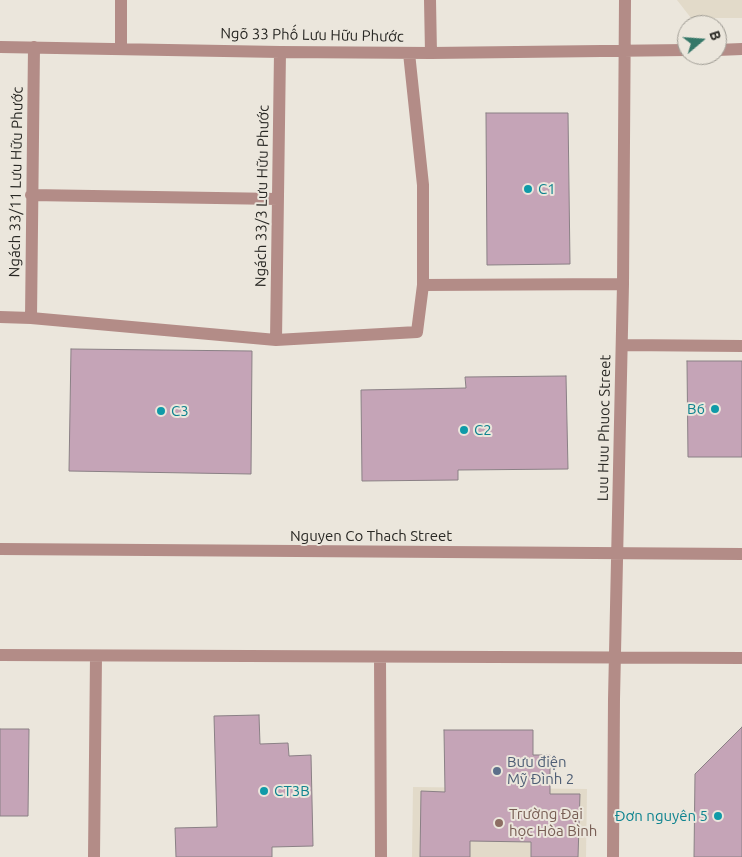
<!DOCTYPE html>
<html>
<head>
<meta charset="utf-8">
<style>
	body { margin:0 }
	#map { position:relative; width:742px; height:857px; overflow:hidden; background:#ebe6dc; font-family:Ubuntu,sans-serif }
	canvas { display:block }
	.north { position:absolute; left:677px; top:15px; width:50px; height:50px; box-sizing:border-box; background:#ebe6dc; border:1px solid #9d9a92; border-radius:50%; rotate:72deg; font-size:14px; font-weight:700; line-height:20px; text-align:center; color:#292824 }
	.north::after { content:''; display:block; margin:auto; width:18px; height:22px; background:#367869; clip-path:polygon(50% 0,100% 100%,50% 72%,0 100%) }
</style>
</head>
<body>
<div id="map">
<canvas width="742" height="857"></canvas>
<div class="north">B</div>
</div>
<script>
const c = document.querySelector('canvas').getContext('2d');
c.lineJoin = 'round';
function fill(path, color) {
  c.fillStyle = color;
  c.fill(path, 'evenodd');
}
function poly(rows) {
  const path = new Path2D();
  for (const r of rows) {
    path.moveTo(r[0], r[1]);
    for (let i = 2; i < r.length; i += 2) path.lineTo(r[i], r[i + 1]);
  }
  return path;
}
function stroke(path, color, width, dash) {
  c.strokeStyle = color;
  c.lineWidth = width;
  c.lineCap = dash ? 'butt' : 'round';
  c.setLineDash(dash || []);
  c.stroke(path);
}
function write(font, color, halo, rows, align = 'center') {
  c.font = font + ' Ubuntu,sans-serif';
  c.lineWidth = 4;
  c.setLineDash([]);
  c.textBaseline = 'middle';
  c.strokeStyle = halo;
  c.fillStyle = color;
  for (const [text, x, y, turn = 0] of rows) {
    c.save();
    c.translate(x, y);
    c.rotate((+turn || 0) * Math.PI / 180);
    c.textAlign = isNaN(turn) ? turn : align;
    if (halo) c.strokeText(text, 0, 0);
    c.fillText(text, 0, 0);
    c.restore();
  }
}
fill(poly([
	[677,0,742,0,742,18,691,18],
	[413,787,587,789,586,857,412,857]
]), '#e2dac9');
const building = poly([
	[486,113,568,113,570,264,487,265,486,113],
	[71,349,252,351,251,474,69,471,71,349],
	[687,361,742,361,742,457,688,457,687,361],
	[566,376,568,469,458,470,458,480,362,481,361,390,466,388,465,377,566,376],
	[259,715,260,744,288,743,289,756,311,755,313,846,272,847,272,857,176,857,175,828,217,827,214,716,259,715],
	[742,727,742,857,694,857,695,774,742,727],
	[0,729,29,729,28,816,0,816,0,729],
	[444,730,533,730,533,755,550,755,550,794,580,794,578,857,531,857,531,842,470,841,470,857,420,857,421,791,445,792,444,730]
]);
fill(building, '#c5a4b7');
stroke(building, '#8a8085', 1);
stroke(poly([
	[121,0,121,49],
	[430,0,431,53],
	[0,47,280,52,431,53,687,50],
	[717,50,742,49],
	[31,195,278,199],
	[423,285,623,284],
	[0,317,31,318,276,340,417,332,423,285,423,185,409,53],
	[31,318,34,47],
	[276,340,280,52],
	[622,345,742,346],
	[0,549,742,554],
	[0,655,742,658],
	[380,657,381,857],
	[94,857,96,656],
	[613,857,614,699,623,284,625,0]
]), '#b38c87', 12);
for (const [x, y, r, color] of [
	[528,189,5,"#0f9aa8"],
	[715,409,5,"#0f9aa8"],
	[161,411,5,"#0f9aa8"],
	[464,430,5,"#0f9aa8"],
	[497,771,5,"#5c6f8a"],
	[264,791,5,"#0f9aa8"],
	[718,816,5,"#0f9aa8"],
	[499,823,5,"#8d6e63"]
]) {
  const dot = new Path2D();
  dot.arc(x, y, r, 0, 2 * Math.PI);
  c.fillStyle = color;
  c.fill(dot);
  stroke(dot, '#ebe6dc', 2);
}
write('15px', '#292824', '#ebe6dc', [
	["Ngõ 33 Phố Lưu Hữu Phước",312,35,1],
	["Ngách 33/11 Lưu Hữu Phước",16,182,-89],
	["Ngách 33/3 Lưu Hữu Phước",262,196,-89],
	["Luu Huu Phuoc Street",604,428,-89],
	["Nguyen Co Thach Street",371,536]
]);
write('15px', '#0d838f', '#ebe6dc', [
	["C1",538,189],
	["B6",705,409,"right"],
	["C3",171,411],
	["C2",474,430],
	["CT3B",274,791],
	["Đơn nguyên 5",708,816,"right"]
], 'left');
write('15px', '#4e5e75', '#ebe6dc', [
	["Bưu điện",507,762],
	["Mỹ Đình 2",507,779]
], 'left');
write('15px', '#785e54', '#ebe6dc', [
	["Trường Đại",509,814],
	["học Hòa Bình",509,831]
], 'left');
</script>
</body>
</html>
